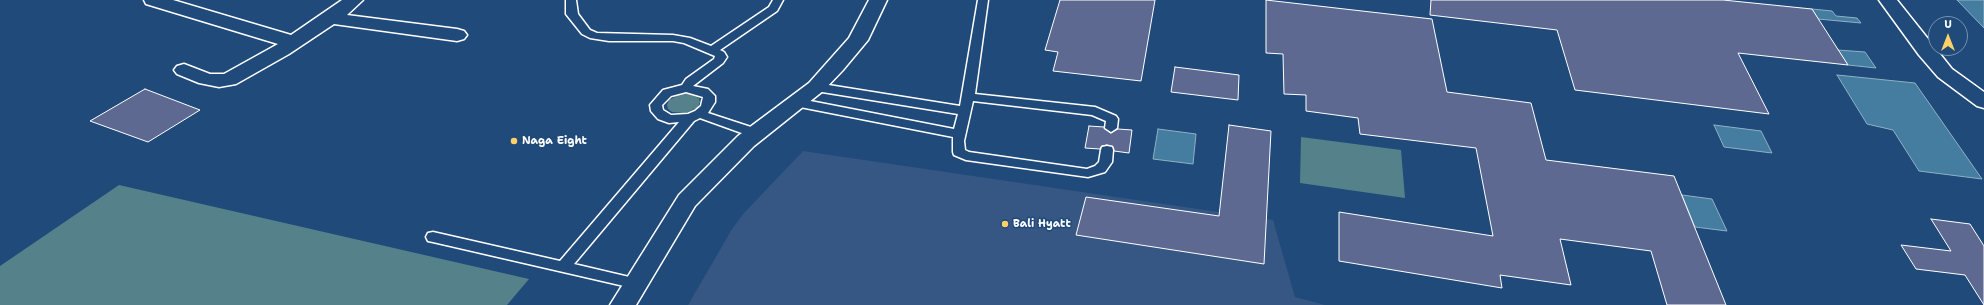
<!DOCTYPE html>
<html>
<head>
<meta charset="utf-8">
<style>
	body { margin:0 }
	#map { position:relative; width:1984px; height:305px; overflow:hidden; background:#1f4a7a; font-family:"Shantell Sans",sans-serif }
	canvas { display:block }
	.north { position:absolute; left:1928px; top:16px; width:40px; height:40px; box-sizing:border-box; background:#1f4a7a; border:1px solid #7992af; border-radius:50%; rotate:0deg; font-size:11px; font-weight:700; line-height:16px; text-align:center; color:#fff }
	.north::after { content:''; display:block; margin:auto; width:14px; height:18px; background:#ffd166; clip-path:polygon(50% 0,100% 100%,50% 72%,0 100%) }
</style>
</head>
<body>
<div id="map">
<canvas width="1984" height="305"></canvas>
<div class="north">U</div>
</div>
<script>
const c = document.querySelector('canvas').getContext('2d');
c.lineJoin = 'round';
function fill(path, color) {
  c.fillStyle = color;
  c.fill(path, 'evenodd');
}
function poly(rows) {
  const path = new Path2D();
  for (const r of rows) {
    path.moveTo(r[0], r[1]);
    for (let i = 2; i < r.length; i += 2) path.lineTo(r[i], r[i + 1]);
  }
  return path;
}
function stroke(path, color, width, dash) {
  c.strokeStyle = color;
  c.lineWidth = width;
  c.lineCap = dash ? 'butt' : 'round';
  c.setLineDash(dash || []);
  c.stroke(path);
}
function write(font, color, halo, rows, align = 'center') {
  c.font = font + ' "Shantell Sans",sans-serif';
  c.lineWidth = 3;
  c.setLineDash([]);
  c.textBaseline = 'middle';
  c.strokeStyle = halo;
  c.fillStyle = color;
  for (const [text, x, y, turn = 0] of rows) {
    c.save();
    c.translate(x, y);
    c.rotate((+turn || 0) * Math.PI / 180);
    c.textAlign = isNaN(turn) ? turn : align;
    if (halo) c.strokeText(text, 0, 0);
    c.fillText(text, 0, 0);
    c.restore();
  }
}
fill(poly([
	[803,151,1273,220,1295,297,1325,305,688,305,732,229,744,213]
]), '#365684');
fill(poly([
	[681,94,689,94,699,98,700,102,698,107,686,113,672,112,668,109,667,105,669,100],
	[1301,137,1401,150,1405,198,1300,183],
	[119,185,529,279,507,305,0,305,0,266]
]), '#55828a');
const water = poly([
	[1957,0,1984,0,1984,28,1957,0],
	[1812,9,1832,11,1836,16,1857,18,1861,23,1818,19,1812,9],
	[1838,50,1865,52,1876,68,1848,65,1838,50],
	[1837,75,1915,83,1982,179,1919,171,1893,130,1867,124,1837,75],
	[1714,125,1761,131,1772,153,1724,147,1714,125],
	[1158,129,1196,134,1193,164,1153,159,1158,129],
	[1682,195,1712,199,1727,231,1695,227,1682,195]
]);
fill(water, '#447d9f');
stroke(water, '#8fb1c5', 1);
const building = poly([
	[1060,0,1155,0,1141,81,1053,71,1058,52,1045,50,1060,0],
	[1266,0,1432,19,1447,92,1531,103,1546,160,1674,176,1726,305,1667,305,1651,251,1560,239,1571,285,1500,275,1502,288,1339,261,1339,212,1493,236,1476,148,1360,134,1358,118,1306,111,1306,95,1284,94,1283,54,1266,53,1266,0],
	[1431,0,1723,0,1812,9,1848,65,1738,53,1769,114,1575,90,1557,30,1430,15,1431,0],
	[1175,67,1239,75,1238,100,1171,92,1175,67],
	[145,89,200,110,148,142,90,121,145,89],
	[1229,125,1271,131,1264,264,1076,235,1086,197,1219,216,1229,125],
	[1089,126,1104,127,1110,133,1118,129,1132,130,1129,153,1114,151,1113,147,1107,145,1102,146,1100,149,1085,148,1089,126],
	[1931,219,1970,224,1984,246,1984,305,1965,275,1916,269,1901,245,1951,251,1931,219]
]);
fill(building, '#5e6992');
stroke(building, '#fff', 1);
const lane = poly([
	[566,0,576,0,578,14,590,30,597,33,673,35,690,38,711,46,769,7,773,0,783,0,777,11,720,50,724,52,727,57,723,63,693,86,708,89,715,96,715,102,708,113,760,130,761,133,760,136,750,136,700,118,694,121,574,264,642,280,644,284,642,288,637,289,433,242,428,241,426,237,428,233,433,232,560,261,679,122,669,123,658,119,651,111,650,105,663,90,682,85,686,79,714,59,715,56,684,43,673,41,609,41,590,38,582,34,566,14,566,0],
	[686,92,703,97,701,106,695,111,688,114,671,115,663,110,662,105,671,96,686,92],
	[978,0,988,0,975,94,1095,107,1116,116,1118,119,1117,128,1111,132,1105,128,1106,121,1092,115,973,101,964,141,965,150,969,152,1087,169,1095,166,1099,162,1101,150,1102,147,1107,146,1112,147,1113,150,1112,162,1105,172,1088,177,966,160,954,155,953,152,953,137,795,106,789,102,795,98,954,129,958,114,816,91,810,87,816,83,960,106,978,0]
]);
const street = poly([
	[144,0,173,0,291,35,342,0,363,0,347,15,457,29,464,31,467,35,464,39,457,41,334,24,289,54,236,84,219,87,199,83,177,74,174,70,177,66,184,64,210,74,224,74,278,44,146,4,144,0],
	[1879,0,1897,0,1952,69,1984,92,1984,108,1977,106,1938,77,1919,55,1879,0]
]);
const secondary = poly([
	[869,0,887,0,868,40,843,70,823,91,754,146,695,206,636,305,610,305,679,195,738,136,809,83,849,38,869,0]
]);
stroke(lane, '#fff', 3);
stroke(street, '#fff', 3);
stroke(secondary, '#fff', 3);
fill(lane, '#1f4a7a');
fill(street, '#1f4a7a');
fill(secondary, '#1f4a7a');
for (const [x, y, r, color] of [
	[514,141,4,"#ffd166"],
	[1005,224,4,"#ffd166"]
]) {
  const dot = new Path2D();
  dot.arc(x, y, r, 0, 2 * Math.PI);
  c.fillStyle = color;
  c.fill(dot);
  stroke(dot, '#1f4a7a', 1.5);
}
write('bold 11px', '#fff', '#1f4a7a', [
	["Naga Eight",522,141],
	["Bali Hyatt",1013,224]
], 'left');
</script>
</body>
</html>
